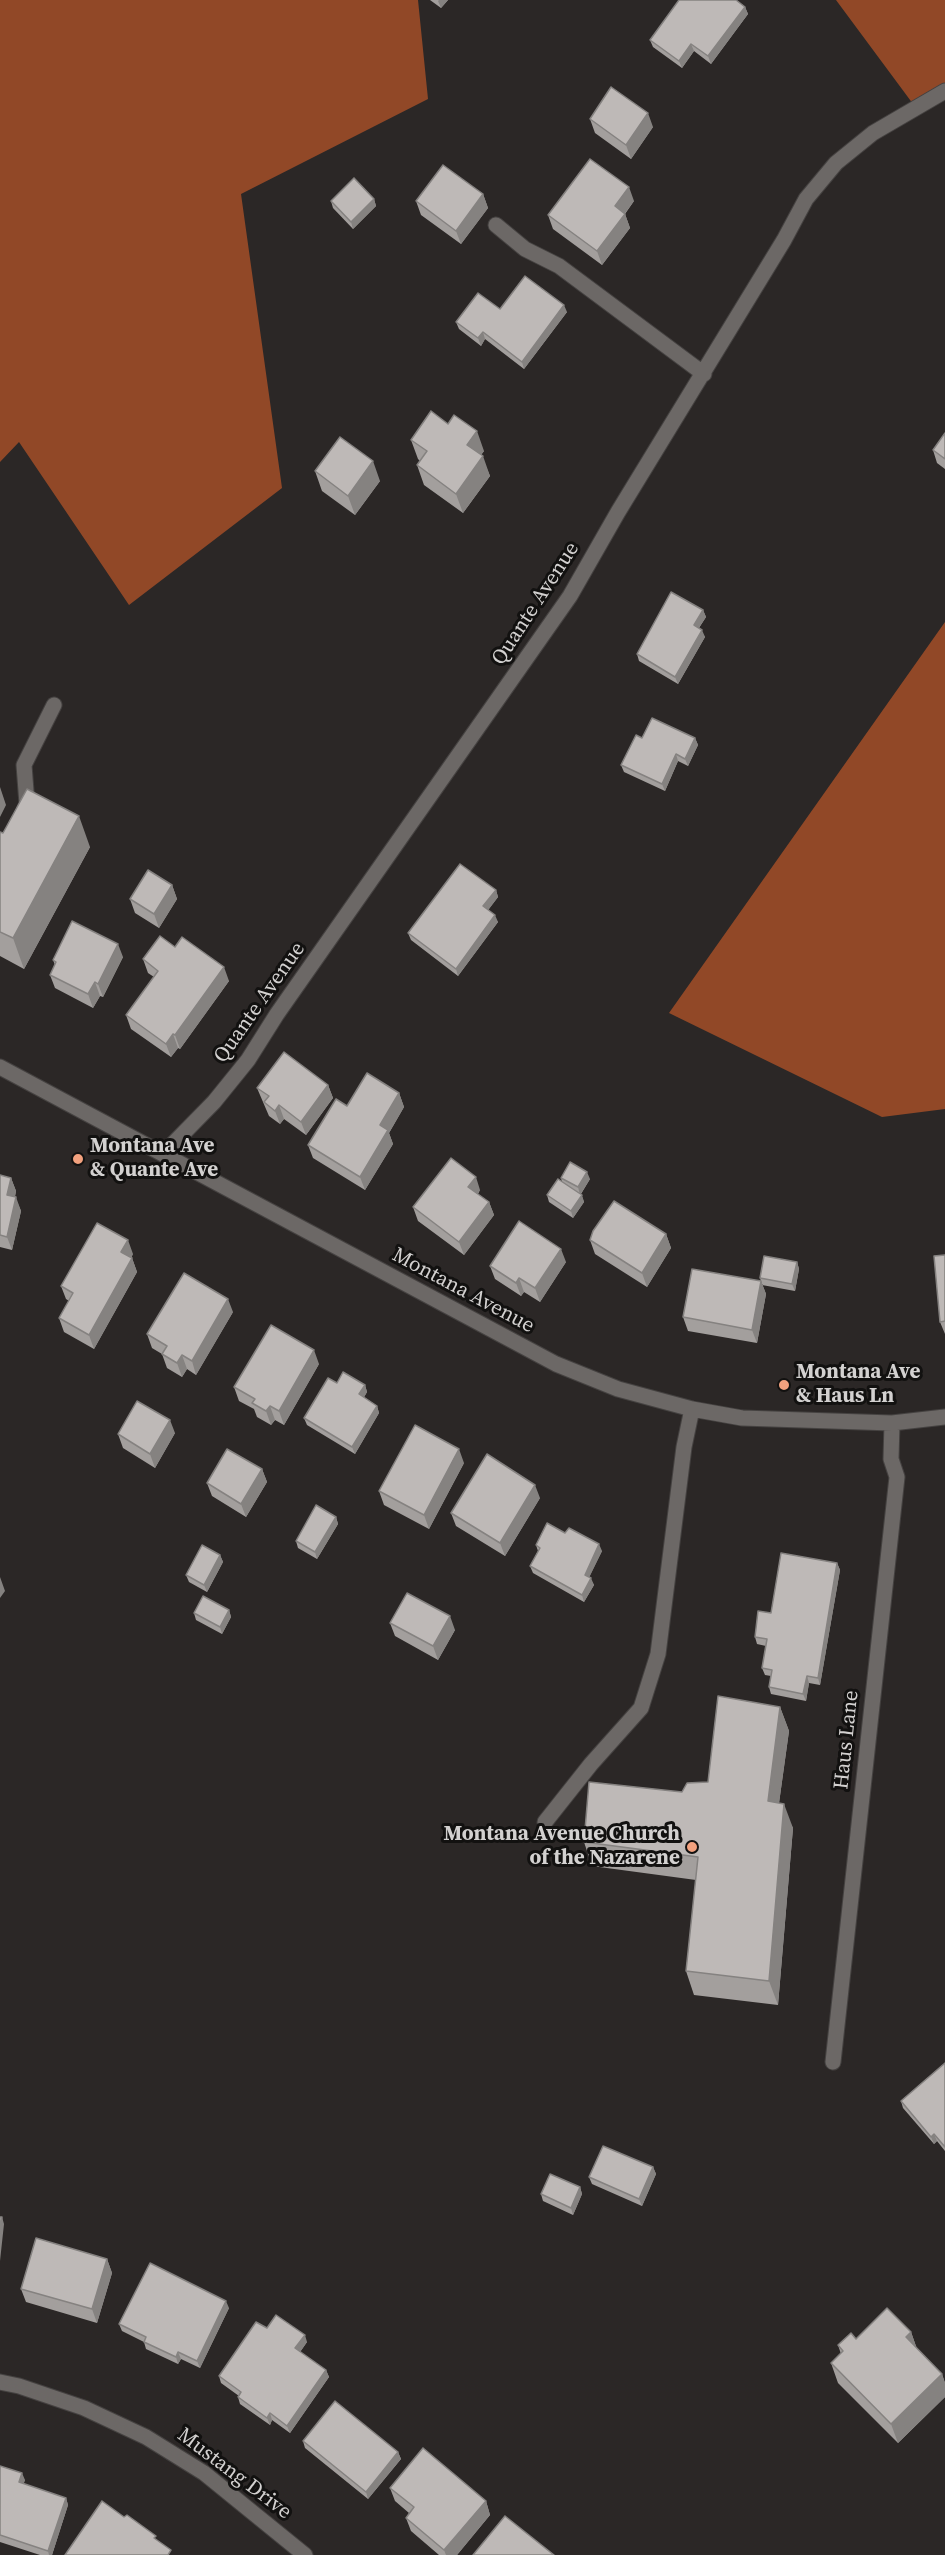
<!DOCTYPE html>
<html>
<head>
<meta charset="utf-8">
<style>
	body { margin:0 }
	canvas { display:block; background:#2b2726 }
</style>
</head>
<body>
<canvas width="945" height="2555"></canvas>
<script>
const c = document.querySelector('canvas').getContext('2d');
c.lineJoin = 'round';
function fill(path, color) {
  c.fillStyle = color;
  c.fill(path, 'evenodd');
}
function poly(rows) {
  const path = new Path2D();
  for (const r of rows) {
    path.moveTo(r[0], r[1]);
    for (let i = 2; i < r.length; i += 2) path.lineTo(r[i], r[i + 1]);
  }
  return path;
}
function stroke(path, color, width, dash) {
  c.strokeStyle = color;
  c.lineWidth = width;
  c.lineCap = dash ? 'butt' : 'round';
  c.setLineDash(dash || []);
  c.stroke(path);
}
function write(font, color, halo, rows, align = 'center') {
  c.font = font + ' "Source Serif 4",serif';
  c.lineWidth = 6;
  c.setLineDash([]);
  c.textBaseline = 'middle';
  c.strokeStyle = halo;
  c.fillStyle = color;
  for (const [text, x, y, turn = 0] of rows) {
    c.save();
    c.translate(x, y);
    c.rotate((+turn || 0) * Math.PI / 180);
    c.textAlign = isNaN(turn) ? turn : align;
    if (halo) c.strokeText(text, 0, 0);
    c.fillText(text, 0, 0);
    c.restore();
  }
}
fill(poly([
	[0,0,418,0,428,99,241,194,282,488,129,605,19,442,0,462],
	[836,0,945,0,945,91,916,108],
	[945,622,945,1109,882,1117,669,1013]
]), '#914827');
const minor = poly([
	[496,225,525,249,559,266,704,374],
	[25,808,27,804,24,765,54,705],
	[0,1067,556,1364,618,1389,692,1409,742,1418,892,1423,945,1417],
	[164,1153,214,1102,248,1060,277,1014,570,596,618,512,784,240,806,199,836,163,873,133,945,91],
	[545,1822,591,1764,641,1708,658,1654,684,1447,692,1409],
	[833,2062,897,1477,891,1459,892,1423],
	[0,2382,19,2386,84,2408,146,2437,204,2473,305,2555]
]);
stroke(minor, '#454241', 17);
stroke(minor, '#6c6866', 15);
fill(poly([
	[430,0,448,0,441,8],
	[745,7,748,14,711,64,694,51,682,68,653,47,650,40],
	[590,119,653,127,631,159,595,133],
	[483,194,488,208,461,244,421,215,416,201],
	[374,199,376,206,353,229,333,208,331,201],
	[634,201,625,214,630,228,602,265,553,229,548,215],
	[500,309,567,312,524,369,485,339,481,346,459,329,456,322],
	[945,433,945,469,937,463,933,450],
	[411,440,484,451,481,455,490,476,463,513,424,485,417,465,420,461,418,459],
	[315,471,380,481,355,515,322,491],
	[703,610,706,617,699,628,705,637,678,684,639,661,637,654],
	[642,738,695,738,698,745,688,766,678,761,665,791,624,772,621,765],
	[0,832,3,833,90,847,24,969,0,956],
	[172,885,177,899,159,928,135,913,130,899],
	[496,890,498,897,488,910,498,922,458,976,411,940,408,933],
	[175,947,229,981,180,1049,178,1048,171,1057,131,1029,126,1015,154,977,148,973,143,959],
	[123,957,103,997,100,996,93,1008,55,988,50,975,55,965,53,960],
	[328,1085,333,1098,306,1135,284,1119,280,1124,269,1116,257,1088],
	[399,1093,404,1107,389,1133,393,1144,365,1190,313,1158,308,1145,347,1106],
	[0,1175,11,1178,16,1191,15,1197,21,1211,12,1250,0,1247],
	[561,1178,590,1179,581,1194,584,1202,573,1218,549,1202,547,1195,562,1182],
	[480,1190,478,1194,489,1202,494,1215,464,1255,418,1221,413,1207],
	[666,1234,671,1248,647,1287,595,1254,590,1240],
	[133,1254,131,1258,132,1258,137,1272,94,1349,64,1332,59,1318,69,1301,66,1299,61,1286],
	[945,1255,945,1334,940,1322],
	[566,1262,540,1302,524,1292,521,1296,495,1279,490,1266],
	[797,1262,799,1269,795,1291,762,1285,760,1278],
	[761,1281,766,1294,757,1343,688,1331,683,1317],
	[233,1312,196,1375,187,1369,182,1377,167,1368,162,1354,152,1348,147,1334],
	[319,1364,284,1425,275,1420,271,1425,257,1417,254,1409,239,1401,234,1387],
	[337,1383,365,1385,367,1392,364,1397,377,1406,379,1413,355,1454,307,1425,304,1418],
	[175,1433,155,1468,123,1448,118,1434],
	[464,1463,429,1529,384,1505,379,1491],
	[262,1469,267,1482,246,1517,212,1496,207,1483],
	[540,1498,505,1556,456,1526,451,1513],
	[336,1517,338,1524,317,1559,298,1548,296,1541],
	[565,1533,602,1551,589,1577,594,1585,584,1602,533,1573,530,1566,538,1551,536,1545],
	[220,1555,223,1562,207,1592,189,1582,186,1575],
	[837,1563,840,1570,820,1685,809,1683,806,1701,771,1694,769,1687,771,1676,765,1675,762,1668,766,1646,757,1644,755,1637,771,1613],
	[229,1610,231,1617,222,1634,196,1620,194,1613],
	[390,1623,455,1630,438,1660,395,1636],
	[780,1707,789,1731,779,1803,793,1828,778,2005,694,1995,686,1971,696,1880,592,1866,584,1842,682,1792,708,1782],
	[945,2063,945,2151,937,2141,934,2144,903,2108,901,2101],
	[653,2167,656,2174,642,2206,592,2184,589,2177],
	[580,2187,582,2194,573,2215,543,2201,541,2194],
	[107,2259,112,2273,97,2323,26,2302,21,2289],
	[229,2308,200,2368,181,2359,178,2364,146,2349,144,2342,122,2331,119,2324],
	[267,2328,307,2342,300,2352,326,2370,329,2377,290,2433,272,2420,270,2425,240,2404,238,2397,239,2396,221,2383,219,2376],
	[911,2332,917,2349,942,2374,945,2383,945,2397,898,2443,838,2383,831,2363,841,2354,838,2345,856,2339],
	[303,2441,398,2452,401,2459,368,2499,305,2448],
	[0,2466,25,2480,23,2484,66,2498,68,2505,52,2555,40,2555,0,2542],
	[390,2488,486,2501,490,2515,457,2555,439,2555,411,2531,406,2518,409,2513,395,2501]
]), '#a39f9d');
fill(poly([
	[439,0,448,0,441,8,438,1],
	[745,7,748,14,711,64,708,56],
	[691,44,694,51,682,68,679,61],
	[648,113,653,127,631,159,626,145],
	[629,187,634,201,620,220,615,206],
	[483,194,488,208,461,244,456,231],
	[374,199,376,206,353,229,351,222],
	[625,214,630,228,602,265,597,251],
	[564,305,567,312,524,369,522,362],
	[483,332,485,339,481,346,478,338],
	[477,431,484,451,474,464,467,445],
	[483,456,490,476,463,513,456,494],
	[373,461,380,481,355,515,348,496],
	[703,610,706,617,696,632,694,625],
	[702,630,705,637,678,684,675,677],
	[695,738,698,745,688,766,685,759],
	[676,754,678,761,665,791,662,784],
	[0,787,6,805,0,817],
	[79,816,90,847,24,969,13,938],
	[172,885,177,899,159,928,154,914],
	[496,890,498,897,486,913,483,906],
	[495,915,498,922,458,976,456,969],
	[118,944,123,957,103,997,98,984],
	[224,967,229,981,180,1049,175,1035],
	[95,982,100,996,93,1008,88,994],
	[173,1034,178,1048,171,1057,166,1044],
	[328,1085,333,1098,306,1135,301,1122],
	[399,1093,404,1107,389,1133,393,1144,365,1190,360,1177,380,1125],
	[279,1105,284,1119,280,1124,275,1111],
	[587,1172,590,1179,580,1195,578,1187],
	[476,1177,480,1190,473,1200,468,1187],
	[11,1178,16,1191,12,1209,7,1195],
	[582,1195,584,1202,573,1218,571,1211],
	[16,1197,21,1211,12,1250,7,1237],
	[489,1202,494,1215,464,1255,459,1242],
	[666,1234,671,1248,647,1287,642,1273],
	[128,1240,133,1254,126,1266,121,1252],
	[561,1249,566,1262,540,1302,535,1288],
	[132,1258,137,1272,94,1349,89,1335],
	[797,1262,799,1269,795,1291,792,1284],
	[519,1278,524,1292,521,1296,516,1283],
	[761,1281,766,1294,757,1343,752,1330],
	[228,1299,233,1312,196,1375,192,1361],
	[314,1350,319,1364,284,1425,279,1411],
	[182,1355,187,1369,182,1377,177,1363],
	[365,1385,367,1392,362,1401,359,1394],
	[270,1406,275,1420,271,1425,266,1411],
	[377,1406,379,1413,355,1454,352,1447],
	[170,1420,175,1433,155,1468,150,1454],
	[459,1449,464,1463,429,1529,424,1515],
	[262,1469,267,1482,246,1517,241,1504],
	[535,1485,540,1498,505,1556,500,1543],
	[336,1517,338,1524,317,1559,315,1552],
	[599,1544,602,1551,587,1582,585,1575],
	[220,1555,223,1562,207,1592,204,1585],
	[837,1563,840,1570,820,1685,818,1678],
	[0,1577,5,1591,0,1598],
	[591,1578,594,1585,584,1602,582,1595],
	[229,1610,231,1617,222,1634,220,1627],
	[450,1616,455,1630,438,1660,433,1646],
	[807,1676,809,1683,806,1701,803,1694],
	[780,1707,789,1731,776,1825,768,1801],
	[784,1804,793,1828,778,2005,769,1981],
	[934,2134,937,2141,934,2144,931,2137],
	[653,2167,656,2174,642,2206,639,2199],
	[580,2187,582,2194,573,2215,571,2208],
	[2,2217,4,2224,0,2261,0,2233],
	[107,2259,112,2273,97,2323,92,2309],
	[226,2301,229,2308,200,2368,197,2361],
	[911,2332,918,2352,906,2337],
	[305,2335,307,2342,298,2355,295,2348],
	[178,2352,181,2359,178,2364,176,2357],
	[326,2370,329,2377,290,2433,287,2426],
	[942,2374,945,2383,945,2397,898,2443,891,2424],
	[270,2413,272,2420,270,2425,267,2418],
	[398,2452,401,2459,368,2499,366,2492],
	[22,2473,25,2480,22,2489,19,2482],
	[66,2498,68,2505,52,2555,49,2555,48,2551],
	[486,2501,490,2515,457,2555,446,2555,444,2550]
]), '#858280');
const building = poly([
	[679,0,736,0,745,7,708,56,691,44,679,61,650,40,679,0],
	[611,87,648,113,626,145,590,119,611,87],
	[590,159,629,187,615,206,625,214,597,251,548,215,590,159],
	[443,165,483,194,456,231,416,201,443,165],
	[354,178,374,199,351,222,331,201,354,178],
	[525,276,564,305,522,362,483,332,478,338,456,322,478,293,500,309,525,276],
	[431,411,448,424,454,415,477,431,467,445,483,456,456,494,417,465,427,451,411,440,431,411],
	[945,433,945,459,933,450,945,433],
	[340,437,373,461,348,496,315,471,340,437],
	[671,592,703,610,694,625,702,630,675,677,637,654,671,592],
	[652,718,695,738,685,759,676,754,662,784,621,765,636,735,642,738,652,718],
	[27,789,79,816,13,938,0,932,0,832,3,833,27,789],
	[460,864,496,890,483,906,495,915,456,969,408,933,460,864],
	[148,870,172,885,154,914,130,899,148,870],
	[72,921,118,944,98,984,95,982,88,994,50,975,56,962,53,960,72,921],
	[160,936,175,947,182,937,224,967,175,1035,173,1034,166,1044,126,1015,158,971,143,959,160,936],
	[284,1052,328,1085,301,1122,279,1105,275,1111,264,1102,269,1096,257,1088,284,1052],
	[367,1073,399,1093,380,1125,388,1130,360,1177,308,1145,336,1099,347,1106,367,1073],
	[451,1158,476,1177,468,1187,489,1202,459,1242,413,1207,451,1158],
	[570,1162,587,1172,578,1187,561,1178,570,1162],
	[0,1175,11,1178,7,1195,16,1197,7,1237,0,1235,0,1175],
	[558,1179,582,1195,571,1211,547,1195,558,1179],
	[614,1201,666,1234,642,1273,590,1240,593,1231,614,1201],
	[519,1221,561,1249,535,1288,519,1278,516,1283,490,1266,519,1221],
	[97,1223,128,1240,121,1252,132,1258,89,1335,59,1318,73,1293,61,1286,97,1223],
	[945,1255,945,1321,940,1322,934,1256,945,1255],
	[764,1256,797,1262,792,1284,760,1278,764,1256],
	[692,1269,761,1281,752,1330,683,1317,692,1269],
	[184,1273,228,1299,192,1361,182,1355,177,1363,162,1354,167,1346,147,1334,184,1273],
	[271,1325,314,1350,279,1411,270,1406,266,1411,252,1403,255,1399,234,1387,271,1325],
	[343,1372,365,1385,359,1394,377,1406,352,1447,304,1418,328,1378,337,1383,343,1372],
	[137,1401,170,1420,150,1454,118,1434,137,1401],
	[415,1425,459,1449,424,1515,379,1491,415,1425],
	[227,1449,262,1469,241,1504,207,1483,227,1449],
	[487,1454,535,1485,500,1543,451,1513,487,1454],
	[316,1505,336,1517,315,1552,296,1541,316,1505],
	[547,1523,565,1533,569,1528,599,1544,585,1575,591,1578,582,1595,530,1566,540,1548,536,1545,547,1523],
	[202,1545,220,1555,204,1585,186,1575,202,1545],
	[781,1553,837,1563,818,1678,807,1676,803,1694,769,1687,772,1670,762,1668,767,1639,755,1637,758,1611,771,1613,781,1553],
	[407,1593,450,1616,433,1646,390,1623,407,1593],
	[203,1596,229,1610,220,1627,194,1613,203,1596],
	[718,1696,780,1707,768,1801,784,1804,769,1981,686,1971,698,1857,584,1842,589,1782,682,1792,687,1783,708,1782,718,1696],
	[945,2063,945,2147,934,2134,931,2137,901,2101,945,2063],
	[603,2146,653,2167,639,2199,589,2177,603,2146],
	[550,2174,580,2187,571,2208,541,2194,550,2174],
	[0,2217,2,2217,0,2233,0,2217],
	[36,2238,107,2259,92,2309,21,2289,36,2238],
	[150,2263,226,2301,197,2361,178,2352,176,2357,144,2342,146,2337,119,2324,150,2263],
	[887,2308,911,2332,906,2337,942,2374,891,2424,831,2363,843,2351,838,2345,851,2333,856,2339,887,2308],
	[276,2315,305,2335,295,2348,326,2370,287,2426,270,2413,267,2418,238,2397,241,2392,219,2376,256,2322,267,2328,276,2315],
	[335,2401,398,2452,366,2492,303,2441,335,2401],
	[423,2448,486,2501,444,2550,406,2518,414,2507,390,2488,423,2448],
	[0,2466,22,2473,19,2482,66,2498,48,2551,0,2535,0,2466],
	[102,2501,124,2517,127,2515,156,2536,154,2538,171,2550,168,2555,65,2555,102,2501],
	[505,2516,554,2555,473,2555,505,2516]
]);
fill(building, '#beb9b7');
stroke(building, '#858280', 1.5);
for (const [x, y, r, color] of [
	[78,1159,6,"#f2a17e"],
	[784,1385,6,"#f2a17e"],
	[692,1847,6,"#f2a17e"]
]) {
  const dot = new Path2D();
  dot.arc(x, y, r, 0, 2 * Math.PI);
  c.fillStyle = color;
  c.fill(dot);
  stroke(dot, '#121110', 2);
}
write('21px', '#d3d1d0', '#121110', [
	["Quante Avenue",536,604,-57],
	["Quante Avenue",260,1003,-55],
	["Montana Avenue",463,1291,28],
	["Haus Lane",847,1740,-84],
	["Mustang Drive",234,2474,37]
]);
write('bold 21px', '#d3d1d0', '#121110', [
	["Montana Ave",90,1147],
	["& Quante Ave",90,1171],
	["Montana Ave",796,1373],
	["& Haus Ln",796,1397],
	["Montana Avenue Church",680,1835,"right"],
	["of the Nazarene",680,1859,"right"]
], 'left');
</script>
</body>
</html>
